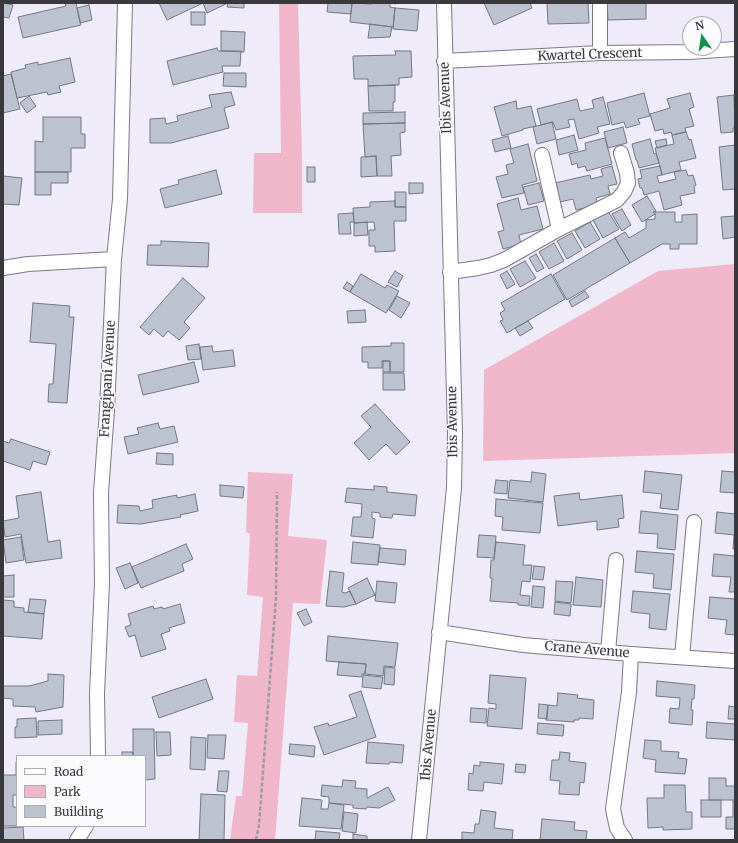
<!DOCTYPE html>
<html>
<head>
<meta charset="utf-8">
<style>
	body { margin:0 }
	#map { position:relative; width:738px; height:843px; overflow:hidden; background:#efebf9; font-family:Merriweather,serif }
	canvas { display:block }
	.frame { position:absolute; inset:0; border:4px solid #39383d; pointer-events:none }
	.legend { position:absolute; left:16px; top:755px; width:130px; height:72px; box-sizing:border-box; background:#fbfafd; border:1px solid #adacb0; margin:0; padding:5px 7px; list-style:none; font-size:12px; color:#39383d }
	.legend li { display:flex; align-items:center; gap:8px; height:20px }
	.legend b { width:20px; border:1px solid #adacb0 }
	.north { position:absolute; left:682px; top:16px; width:40px; height:40px; box-sizing:border-box; background:#fbfafd; border:1px solid #adacb0; border-radius:50%; rotate:347deg; font-size:11px; font-weight:700; line-height:16px; text-align:center; color:#39383d }
	.north::after { content:''; display:block; margin:auto; width:14px; height:18px; background:#13914e; clip-path:polygon(50% 0,100% 100%,50% 72%,0 100%) }
</style>
</head>
<body>
<div id="map">
<canvas width="738" height="843"></canvas>
<div class="frame"></div>
<ul class="legend">
<li><b style="height:5px;background:#fff"></b>Road</li>
<li><b style="height:11px;background:#f0b7ca"></b>Park</li>
<li><b style="height:11px;background:#bcc2cf"></b>Building</li>
</ul>
<div class="north">N</div>
</div>
<script>
const c = document.querySelector('canvas').getContext('2d');
c.lineJoin = 'round';
function fill(path, color) {
  c.fillStyle = color;
  c.fill(path, 'evenodd');
}
function poly(rows) {
  const path = new Path2D();
  for (const r of rows) {
    path.moveTo(r[0], r[1]);
    for (let i = 2; i < r.length; i += 2) path.lineTo(r[i], r[i + 1]);
  }
  return path;
}
function stroke(path, color, width, dash) {
  c.strokeStyle = color;
  c.lineWidth = width;
  c.lineCap = dash ? 'butt' : 'round';
  c.setLineDash(dash || []);
  c.stroke(path);
}
function write(font, color, halo, rows, align = 'center') {
  c.font = font + ' Merriweather,serif';
  c.lineWidth = 3;
  c.setLineDash([]);
  c.textBaseline = 'middle';
  c.strokeStyle = halo;
  c.fillStyle = color;
  for (const [text, x, y, turn = 0] of rows) {
    c.save();
    c.translate(x, y);
    c.rotate((+turn || 0) * Math.PI / 180);
    c.textAlign = isNaN(turn) ? turn : align;
    if (halo) c.strokeText(text, 0, 0);
    c.fillText(text, 0, 0);
    c.restore();
  }
}
fill(poly([
	[279,3,298,3,302,155,302,213,253,213,254,153,281,153],
	[735,264,735,453,483,461,484,370,658,271],
	[248,472,293,474,288,536,327,540,320,604,293,603,275,840,230,840,236,796,242,796,248,723,234,722,237,675,257,676,263,597,247,595,250,534,246,532]
]), '#f0b7ca');
const building = poly([
	[3,3,13,5,9,18,3,17,3,3],
	[65,3,76,3,81,25,23,38,18,17,66,6,65,3],
	[159,3,244,3,244,8,227,7,228,3,207,13,203,3,167,20,159,3],
	[328,3,352,3,351,14,327,12,328,3],
	[352,3,372,4,372,3,396,3,396,4,390,3,390,7,395,8,393,27,350,22,352,3],
	[484,3,530,3,532,8,494,25,484,3],
	[547,3,588,3,589,23,548,24,547,3],
	[607,3,646,3,646,19,608,20,607,3],
	[89,5,92,20,80,23,77,8,89,5],
	[395,8,419,10,417,31,393,29,395,8],
	[191,12,205,12,205,25,191,25,191,12],
	[370,24,392,27,390,37,368,38,370,24],
	[221,31,245,32,244,52,221,51,221,31],
	[217,48,218,51,241,51,240,66,222,66,223,72,173,85,167,61,217,48],
	[395,51,411,51,412,77,399,78,399,85,395,85,368,86,368,79,354,79,353,56,396,55,395,51],
	[70,58,75,82,59,86,61,92,48,95,47,92,17,98,11,72,26,68,25,65,38,62,38,65,70,58],
	[224,73,246,73,246,87,223,86,224,73],
	[11,74,20,109,3,113,3,76,11,74],
	[395,85,395,102,393,102,393,111,369,111,368,86,395,85],
	[231,92,235,105,224,108,229,128,171,143,150,143,150,119,165,118,166,124,178,121,177,116,212,107,209,95,231,92],
	[644,93,650,116,638,119,640,124,626,128,624,122,612,125,607,103,644,93],
	[690,93,694,107,689,109,694,126,685,128,686,132,672,135,671,132,664,134,663,129,655,131,650,114,670,108,667,99,690,93],
	[734,95,735,128,733,128,733,132,721,133,717,97,734,95],
	[29,96,36,106,27,113,20,103,29,96],
	[603,97,610,124,597,127,599,133,579,139,574,119,568,120,570,127,556,130,553,122,541,125,537,109,577,99,580,111,594,108,592,100,603,97],
	[516,101,517,109,531,106,536,126,523,129,523,130,502,136,494,107,516,101],
	[405,112,405,123,363,124,363,113,405,112],
	[43,117,81,117,81,134,85,134,85,148,71,148,71,172,35,172,35,141,43,142,43,117],
	[552,122,556,139,537,144,533,127,552,122],
	[405,123,405,132,400,133,401,155,391,156,392,176,377,176,376,156,365,157,363,124,405,123],
	[623,127,627,143,608,148,604,132,623,127],
	[686,132,689,140,691,139,696,158,679,162,681,170,662,175,655,148,674,144,672,135,686,132],
	[574,135,578,150,559,155,556,140,574,135],
	[508,136,511,148,495,152,492,140,508,136],
	[605,138,612,164,587,171,585,166,578,168,577,163,572,165,569,154,586,150,585,143,605,138],
	[650,139,654,154,656,153,659,163,639,168,637,160,636,160,632,144,650,139],
	[666,139,667,145,657,148,655,141,666,139],
	[528,144,537,181,522,185,524,193,502,198,496,177,508,174,506,165,514,163,510,149,528,144],
	[735,145,735,189,723,190,719,147,735,145],
	[376,156,377,176,361,177,361,157,376,156],
	[612,166,617,184,608,186,610,194,596,198,598,205,576,210,573,199,560,202,555,183,590,175,591,179,603,176,601,169,612,166],
	[660,166,662,175,657,176,659,183,676,179,674,172,686,170,688,176,693,175,696,185,694,186,695,193,680,196,682,205,664,210,659,191,644,195,642,188,640,188,638,179,642,178,640,170,660,166],
	[307,167,315,167,315,182,307,182,307,167],
	[216,170,222,194,165,208,160,189,179,184,178,180,216,170],
	[35,172,68,172,68,183,51,183,51,195,35,195,35,172],
	[3,176,22,178,19,205,3,204,3,176],
	[409,183,423,183,423,193,409,194,409,183],
	[539,183,544,201,528,205,523,187,539,183],
	[395,192,406,192,406,207,395,207,395,192],
	[647,196,656,211,653,212,655,214,642,222,632,205,647,196],
	[518,198,521,210,537,206,543,229,519,235,521,244,503,249,498,232,504,230,497,204,518,198],
	[395,201,395,207,406,207,406,221,394,221,395,251,375,252,375,246,369,246,369,230,375,230,374,222,354,223,353,208,370,207,370,202,395,201],
	[622,209,631,225,622,231,612,214,622,209],
	[608,211,619,229,603,238,593,220,608,211],
	[655,212,675,212,675,222,682,222,682,215,697,214,697,244,679,244,679,249,670,249,670,244,662,244,630,263,615,238,625,232,629,238,646,228,646,220,655,219,655,212],
	[353,213,354,222,350,222,351,234,339,234,338,214,353,213],
	[735,216,735,237,723,239,721,217,735,216],
	[367,222,368,235,354,236,354,223,367,222],
	[590,222,600,239,585,248,575,231,590,222],
	[572,233,582,250,567,259,557,241,572,233],
	[615,238,630,263,567,300,553,275,615,238],
	[161,241,209,243,208,267,147,265,148,245,161,245,161,241],
	[554,243,564,261,549,269,539,252,554,243],
	[536,254,544,268,537,272,529,258,536,254],
	[525,261,536,278,520,287,510,269,525,261],
	[395,271,403,276,397,287,388,282,395,271],
	[507,271,515,284,507,289,500,275,507,271],
	[361,274,385,288,387,285,399,291,386,313,350,292,361,274],
	[551,274,565,299,507,333,500,321,503,320,500,313,505,310,501,303,551,274],
	[183,278,205,298,184,322,190,328,179,340,168,331,163,337,154,329,149,335,140,327,183,278],
	[347,282,353,286,350,292,343,288,347,282],
	[585,291,589,297,572,307,569,301,585,291],
	[397,296,410,303,401,318,389,310,397,296],
	[33,303,70,306,69,317,74,317,67,403,48,402,49,384,53,384,56,344,30,342,33,303],
	[365,310,366,322,348,323,347,311,365,310],
	[528,321,533,328,520,336,515,328,528,321],
	[391,343,404,343,404,372,390,372,390,361,382,361,382,368,368,368,368,362,362,362,362,347,391,346,391,343],
	[199,344,201,359,188,360,186,346,199,344],
	[212,346,213,352,233,350,235,366,203,370,200,347,212,346],
	[383,361,390,361,390,372,383,372,383,361],
	[194,362,199,382,143,395,138,375,194,362],
	[383,373,404,373,405,390,383,390,383,373],
	[375,404,410,442,396,455,386,444,369,460,354,443,371,427,361,416,375,404],
	[158,423,160,429,174,426,178,442,128,454,124,437,139,434,137,428,158,423],
	[11,439,50,452,46,465,33,461,30,470,3,461,3,441,9,443,11,439],
	[157,453,173,454,173,465,156,464,157,453],
	[645,471,682,475,678,510,660,508,662,494,643,492,645,471],
	[722,471,735,472,735,493,720,492,722,471],
	[532,472,546,474,543,502,508,498,510,480,531,482,532,472],
	[496,480,508,481,507,494,494,493,496,480],
	[220,485,244,487,243,498,220,496,220,485],
	[374,486,387,487,387,492,417,495,415,516,393,514,392,518,380,517,380,513,372,512,372,518,375,519,373,538,351,536,353,517,361,517,362,504,345,502,347,488,374,490,374,486],
	[41,492,48,542,60,540,62,558,26,563,21,534,5,537,3,521,19,518,16,496,41,492],
	[579,493,580,500,622,495,624,518,618,519,619,527,597,530,597,521,558,526,554,496,579,493],
	[195,494,198,511,180,515,181,517,141,524,117,523,118,505,139,506,140,511,153,508,152,500,177,495,177,498,195,494],
	[496,499,543,503,540,533,502,530,503,517,495,516,496,499],
	[641,511,678,515,675,550,657,548,658,534,639,533,641,511],
	[717,512,735,514,735,549,733,549,734,535,715,533,717,512],
	[479,535,496,536,494,558,477,557,479,535],
	[21,537,24,560,6,563,3,540,21,537],
	[353,542,380,545,378,565,351,563,353,542],
	[496,542,525,545,523,565,532,565,530,582,522,581,520,595,530,596,529,606,518,605,518,603,490,601,492,578,490,578,491,560,494,560,496,542],
	[186,544,193,559,182,564,184,571,141,588,132,567,186,544],
	[380,548,406,550,405,565,378,562,380,548],
	[637,551,674,554,671,590,653,588,654,574,635,572,637,551],
	[714,554,735,556,735,592,729,592,731,577,712,576,714,554],
	[130,563,138,583,125,589,116,568,130,563],
	[534,566,545,567,543,580,532,579,534,566],
	[330,571,344,573,342,592,345,593,350,591,356,604,344,607,326,606,330,571],
	[14,575,14,597,3,597,3,576,14,575],
	[576,577,603,580,601,607,573,605,576,577],
	[367,578,375,595,356,604,348,588,367,578],
	[377,581,397,583,395,603,375,601,377,581],
	[556,581,573,582,571,603,555,601,556,581],
	[533,586,545,587,543,608,531,607,533,586],
	[633,591,670,594,666,630,649,628,650,614,631,612,633,591],
	[710,597,735,599,735,635,725,634,727,620,708,618,710,597],
	[30,599,46,600,44,614,28,612,30,599],
	[3,600,14,601,14,607,24,608,24,612,44,614,42,639,3,636,3,600],
	[555,602,571,604,570,616,554,614,555,602],
	[180,604,185,623,169,628,170,631,161,634,166,649,141,657,135,635,129,637,125,627,131,625,128,614,153,606,154,609,162,607,163,609,180,604],
	[306,609,312,622,304,626,297,613,306,609],
	[328,636,398,643,395,667,384,666,383,676,365,674,366,664,326,661,328,636],
	[339,662,366,664,365,674,362,674,362,677,337,675,339,662],
	[385,667,395,668,394,685,384,684,385,667],
	[48,674,64,675,63,707,36,712,35,707,13,706,13,699,3,698,3,686,29,686,48,681,48,674],
	[363,675,383,677,381,689,362,687,363,675],
	[490,675,526,678,522,729,487,726,489,708,496,709,496,704,488,703,490,675],
	[206,679,213,699,159,718,152,697,206,679],
	[657,681,695,685,694,699,692,699,691,710,693,710,692,725,669,723,670,708,679,709,680,698,656,696,657,681],
	[361,691,376,737,324,755,314,727,328,723,329,726,357,717,349,695,361,691],
	[558,693,578,695,577,698,594,700,593,719,579,718,579,720,574,720,574,722,546,720,548,705,557,706,558,693],
	[539,704,548,705,547,719,538,718,539,704],
	[729,706,735,707,735,719,728,719,729,706],
	[471,708,487,709,486,723,470,722,471,708],
	[36,718,37,737,15,738,15,727,17,727,17,719,36,718],
	[62,720,62,734,38,735,38,721,62,720],
	[707,722,735,724,735,740,706,738,707,722],
	[538,723,564,725,563,736,537,734,538,723],
	[133,729,154,729,155,779,145,780,145,756,133,756,133,729],
	[156,732,170,732,171,755,157,756,156,732],
	[208,735,226,735,224,759,207,758,208,735],
	[191,737,206,738,205,770,190,769,191,737],
	[645,740,661,741,661,751,679,752,678,758,687,759,685,774,655,772,656,760,643,758,645,740],
	[368,742,404,745,402,763,390,762,389,764,366,763,368,742],
	[290,744,315,746,314,757,289,754,290,744],
	[122,752,133,752,133,756,122,756,122,752],
	[560,752,570,753,569,761,586,763,584,783,580,782,579,795,559,794,560,781,550,780,552,760,559,760,560,752],
	[17,761,17,795,13,795,13,807,17,807,17,826,3,826,3,775,16,775,16,762,17,761],
	[480,762,504,764,502,784,484,782,483,791,468,790,469,773,473,774,474,765,480,766,480,762],
	[516,764,526,765,525,773,515,772,516,764],
	[219,771,229,771,227,792,217,791,219,771],
	[709,778,726,778,726,786,735,786,735,800,709,800,709,778],
	[343,780,356,781,355,788,367,789,367,798,368,798,369,797,388,787,395,800,379,808,367,807,366,809,353,808,353,805,329,803,329,797,321,796,322,785,342,787,343,780],
	[664,785,685,785,686,812,692,812,692,829,663,830,663,827,648,828,647,798,664,798,664,785],
	[201,794,225,795,224,840,199,840,201,794],
	[302,798,322,800,321,809,328,809,329,803,344,805,341,829,299,826,302,798],
	[701,800,721,800,721,817,701,817,701,800],
	[733,801,735,801,735,829,726,829,726,817,733,817,733,801],
	[481,810,496,812,494,828,513,830,512,840,462,840,462,832,474,833,475,824,479,824,481,810],
	[344,812,358,814,356,833,342,831,344,812],
	[542,819,575,822,574,830,587,831,586,840,540,840,542,819],
	[23,827,24,840,3,840,3,828,23,827],
	[316,831,340,833,339,840,315,840,316,831],
	[353,834,367,836,367,840,353,840,353,834]
]);
fill(building, '#bcc2cf');
stroke(building, '#737884', 1);
const minor = poly([
	[600,53,600,3],
	[444,61,600,53,689,52,735,49],
	[542,155,559,229],
	[3,268,28,264,114,259],
	[450,272,478,268,491,265,504,260,559,229,617,200,624,192,628,183,627,173,621,153],
	[439,632,523,645,631,654,735,661],
	[608,652,616,560],
	[682,657,694,522],
	[98,756,97,693,102,583,101,493,107,410,114,259,120,199,125,3],
	[77,840,86,826],
	[419,840,454,488,455,434,444,3],
	[625,840,617,828,613,809,629,692,631,654]
]);
stroke(minor, '#7c7885', 16);
stroke(poly([
	[256,840,259,825,276,598,277,492]
]), '#9d9aa4', 2.5, [4, 2]);
stroke(minor, '#fff', 14);
write('13px', '#39383d', '#fbfafd', [
	["Kwartel Crescent",590,55,-2],
	["Ibis Avenue",446,98,-92],
	["Frangipani Avenue",108,379,-87],
	["Ibis Avenue",453,422,-91],
	["Crane Avenue",587,650,5],
	["Ibis Avenue",429,745,-85]
]);
</script>
</body>
</html>
